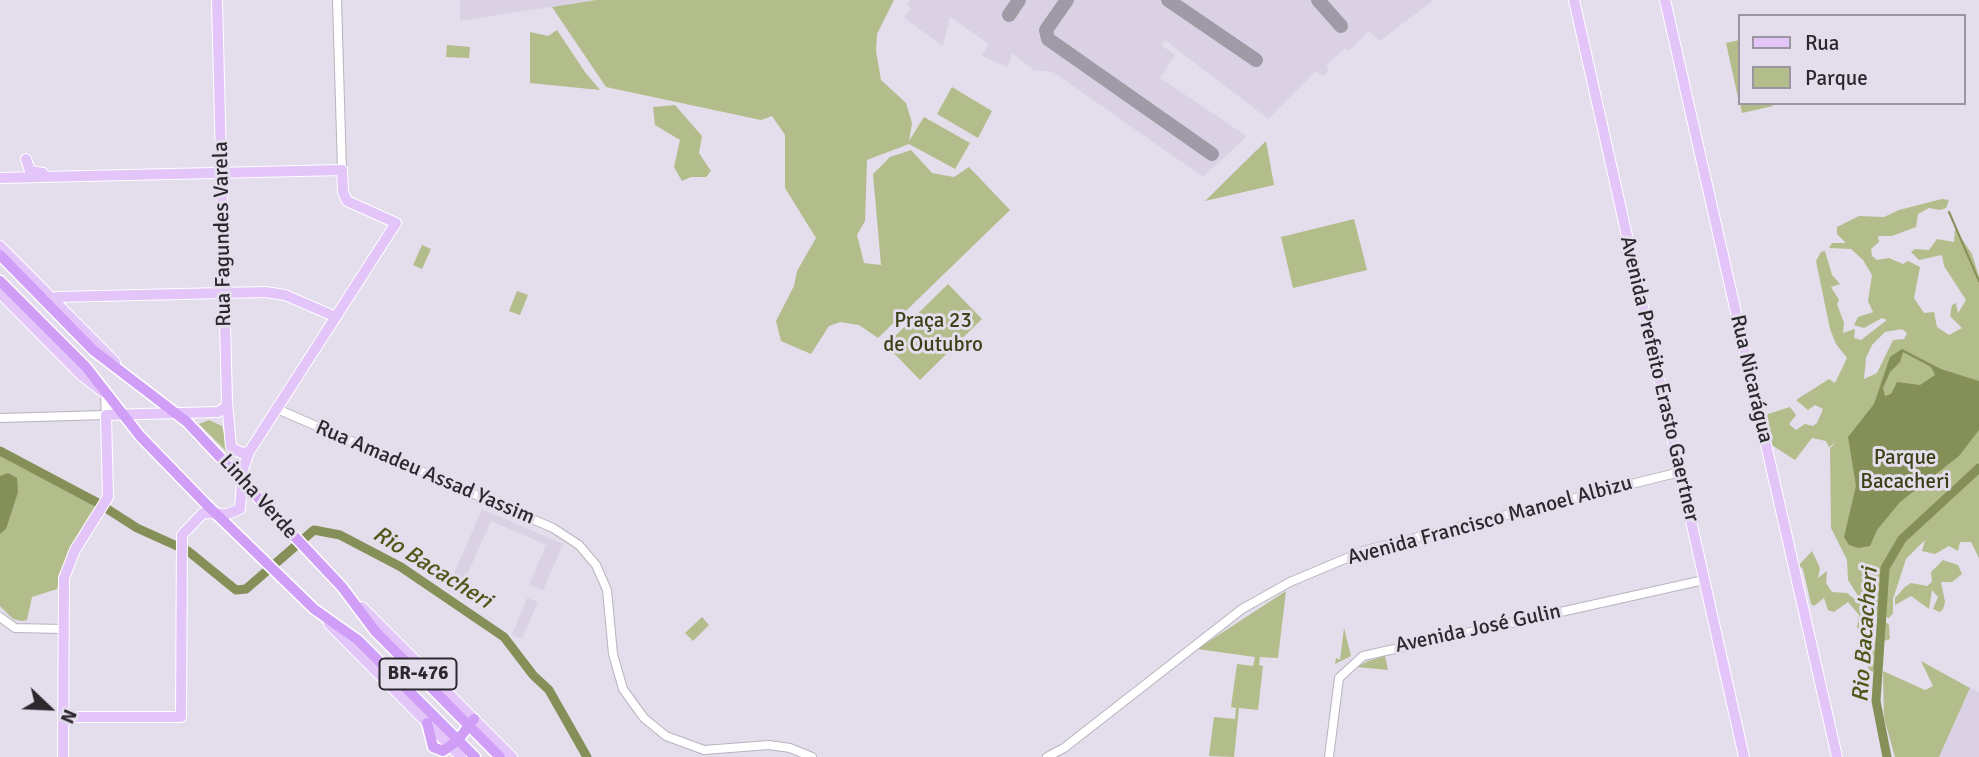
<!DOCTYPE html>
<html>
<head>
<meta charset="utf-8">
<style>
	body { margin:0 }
	#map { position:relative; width:1979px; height:757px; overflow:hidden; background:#e4ddeb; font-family:Signika,sans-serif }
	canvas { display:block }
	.legend { position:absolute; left:1738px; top:14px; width:228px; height:91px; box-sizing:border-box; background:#e4ddeb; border:2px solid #9a959f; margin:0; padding:9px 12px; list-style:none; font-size:21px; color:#2b282e }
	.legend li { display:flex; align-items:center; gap:14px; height:35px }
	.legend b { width:35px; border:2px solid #9a959f }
	.north { position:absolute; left:14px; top:673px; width:70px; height:70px; -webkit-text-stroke:5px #e4ddeb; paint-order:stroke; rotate:113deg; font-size:19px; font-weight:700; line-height:28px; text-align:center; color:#2b282e }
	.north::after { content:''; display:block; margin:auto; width:24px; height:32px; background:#2b282e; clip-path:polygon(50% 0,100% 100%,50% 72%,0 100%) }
</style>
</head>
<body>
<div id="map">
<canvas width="1979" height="757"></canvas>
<ul class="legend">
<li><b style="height:9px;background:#e3c5fa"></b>Rua</li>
<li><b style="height:19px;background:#b3bd8b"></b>Parque</li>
</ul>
<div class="north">N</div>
</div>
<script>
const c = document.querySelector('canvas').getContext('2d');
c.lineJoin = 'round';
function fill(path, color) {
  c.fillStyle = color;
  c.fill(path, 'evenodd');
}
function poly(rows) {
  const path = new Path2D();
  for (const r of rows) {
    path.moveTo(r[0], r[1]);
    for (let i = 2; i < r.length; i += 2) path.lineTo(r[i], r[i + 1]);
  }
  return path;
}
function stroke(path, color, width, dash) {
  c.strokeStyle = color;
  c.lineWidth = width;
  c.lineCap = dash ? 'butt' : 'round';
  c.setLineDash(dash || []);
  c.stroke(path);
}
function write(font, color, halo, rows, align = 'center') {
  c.font = font + ' Signika,sans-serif';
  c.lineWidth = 6;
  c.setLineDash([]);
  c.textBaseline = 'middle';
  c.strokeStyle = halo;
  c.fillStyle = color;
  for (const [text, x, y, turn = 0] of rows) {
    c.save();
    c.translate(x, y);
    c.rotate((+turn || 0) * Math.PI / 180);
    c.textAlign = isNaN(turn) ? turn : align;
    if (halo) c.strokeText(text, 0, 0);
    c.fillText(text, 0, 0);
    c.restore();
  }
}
fill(poly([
	[460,0,596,0,460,21],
	[910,0,1434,0,1380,41,1369,31,1349,51,1345,48,1326,66,1329,71,1323,76,1316,71,1268,119,1165,40,1161,45,1175,55,1160,78,1245,135,1245,138,1203,177,1053,72,1034,70,1012,53,1008,67,990,60,982,55,989,44,950,17,943,46,904,18,911,8,907,5],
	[482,509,563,544,543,590,529,585,546,545,491,521,459,593,447,590],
	[527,598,538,602,522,639,512,635],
	[1970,688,1979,692,1979,757,1939,757]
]), '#dbd1e5');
fill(poly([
	[596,0,894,0,877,34,876,51,881,80,906,103,912,123,909,141,924,117,970,143,955,169,909,144,867,160,865,221,857,235,864,263,881,265,873,174,890,157,911,150,932,173,954,177,969,167,1010,210,878,338,859,325,840,322,829,326,811,354,781,341,776,321,794,286,797,271,816,238,785,188,785,135,772,116,761,120,606,87,552,7],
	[557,30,585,72,600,90,530,83,530,32,548,36],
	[1739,40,1739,102,1726,43],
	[447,45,470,47,469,58,446,57],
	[952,87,992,111,978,138,937,114],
	[1740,103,1772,103,1773,106,1742,113],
	[675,105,702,136,699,153,711,171,706,177,691,177,682,181,674,167,680,140,655,125,653,107],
	[1266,141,1274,185,1205,201],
	[1942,199,1949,200,1946,208,1940,210,1929,208,1918,214,1916,227,1892,236,1878,236,1879,242,1871,249,1872,256,1877,260,1889,258,1903,264,1908,261,1920,267,1914,298,1924,313,1934,312,1937,327,1949,335,1962,328,1950,316,1952,305,1956,303,1958,313,1966,300,1944,266,1942,255,1919,260,1911,252,1915,249,1929,250,1937,239,1954,242,1955,229,1972,254,1979,277,1979,558,1971,542,1960,542,1958,551,1949,546,1935,554,1922,551,1925,540,1906,559,1893,599,1893,613,1889,618,1877,615,1873,620,1870,633,1865,635,1857,628,1859,615,1848,602,1834,612,1828,610,1824,598,1814,606,1811,604,1803,569,1799,565,1812,551,1820,568,1818,578,1827,571,1826,583,1832,592,1847,593,1865,607,1848,580,1847,560,1831,528,1830,448,1836,442,1829,447,1826,441,1812,438,1795,460,1770,444,1764,419,1768,414,1790,407,1796,415,1789,424,1796,430,1805,424,1813,426,1817,423,1823,409,1815,405,1808,410,1796,400,1829,379,1835,383,1847,358,1836,344,1830,329,1816,261,1821,252,1825,251,1832,275,1840,284,1831,287,1839,300,1837,304,1844,323,1843,333,1855,329,1854,338,1861,340,1887,320,1882,318,1864,328,1854,325,1858,317,1873,312,1868,301,1872,275,1863,260,1851,249,1829,248,1832,243,1846,243,1837,234,1837,227,1859,216,1884,217,1899,210],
	[1902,329,1907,333,1904,339,1893,340,1877,373,1864,379,1866,358,1872,345,1885,332],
	[1354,219,1367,270,1293,288,1281,237],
	[422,245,431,249,422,269,413,265],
	[948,284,982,319,920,380,886,345],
	[517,291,528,295,520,315,509,311],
	[209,420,222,426,230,455,199,424],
	[0,456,4,456,99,507,68,552,57,589,32,597,27,620,22,621,13,619,0,606],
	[1943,560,1958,565,1962,574,1952,582,1941,582,1945,602,1943,609,1940,612,1933,609,1938,597,1932,590,1929,609,1911,596,1895,605,1895,598,1905,587,1911,583,1927,586,1932,582,1931,572],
	[1286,591,1278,658,1260,657,1259,665,1263,666,1258,710,1239,708,1234,757,1209,756,1214,717,1235,719,1236,708,1231,707,1237,664,1253,666,1255,657,1197,649],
	[702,617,709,625,693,641,685,633],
	[1883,619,1889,625,1890,639,1884,641,1882,647,1881,674,1875,667,1873,672,1869,670,1861,649,1872,650],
	[1344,628,1351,656,1335,664,1336,658,1340,660],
	[1385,656,1388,670,1357,667,1368,661],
	[1921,661,1970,688,1939,757,1895,757,1884,718,1883,671,1925,690,1933,686]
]), '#b3bd8b');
fill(poly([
	[1902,349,1941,369,1979,381,1979,430,1959,456,1900,502,1877,530,1870,546,1858,548,1849,545,1844,537,1856,486,1848,437,1874,404,1890,357],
	[1903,352,1931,367,1935,375,1920,385,1897,382,1891,394,1885,396,1883,388,1890,372,1900,362],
	[8,473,17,478,18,492,6,529,0,534,0,476]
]), '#858f58');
stroke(poly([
	[1949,212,1979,281]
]), '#858f58', 2);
stroke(poly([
	[0,451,98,503,137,528,188,551,236,590,246,589,314,530,340,535,401,567,504,637,533,675,549,690,587,757],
	[1887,757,1876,701,1885,568,1902,539,1979,468]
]), '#858f58', 9);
stroke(poly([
	[1067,0,1046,30,1048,39,1212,154],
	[1168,0,1256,60],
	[1318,0,1341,26],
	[1009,15,1019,0]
]), '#a09aa6', 14);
const minor = poly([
	[337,0,342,170],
	[277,409,553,528,579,545,596,565,607,590,613,654,623,689,644,718,666,736,704,750,769,745,790,748,812,757],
	[0,418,106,415,105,394],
	[0,617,15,628,63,629],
	[1047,757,1064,748,1242,609,1290,582,1366,550,1680,472],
	[1329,757,1339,678,1363,656,1704,580]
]);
const major = poly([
	[217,0,227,402,231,447,241,453,249,452],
	[1574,0,1744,757],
	[1665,0,1837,757],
	[26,159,30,171,43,173],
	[0,178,342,170,343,192,347,201,396,223,249,452,243,469,240,509,227,514,203,513,182,535,181,717,63,717],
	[0,246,115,362],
	[0,293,80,374,103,392],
	[56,297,265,292,285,295,336,317],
	[362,607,512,757],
	[329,624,461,757],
	[63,757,64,578,75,550,108,497,106,415,218,412,225,408,227,402]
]);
const highway = poly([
	[0,255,93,350,187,422,342,587,375,631,500,757],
	[0,281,86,367,140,436,205,503,314,609,358,640,475,757],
	[427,723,433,747,443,751,458,740,474,719]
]);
stroke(minor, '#b9b2bf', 10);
stroke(major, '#fff', 12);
stroke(highway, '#fff', 13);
stroke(minor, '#fff', 8);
stroke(major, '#e3c5fa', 10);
stroke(highway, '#d09ef6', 10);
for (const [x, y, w] of [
	[418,674,77]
]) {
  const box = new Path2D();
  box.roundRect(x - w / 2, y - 15.5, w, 31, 5);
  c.fillStyle = '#e4ddeb';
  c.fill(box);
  stroke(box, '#2b282e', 2);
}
write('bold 19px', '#2b282e', null, [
	["BR-476",418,674]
]);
write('21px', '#2b282e', '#e4ddeb', [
	["Rua Fagundes Varela",223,234,-91],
	["Avenida Prefeito Erasto Gaertner",1659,379,77],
	["Rua Nicarágua",1751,379,77],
	["Rua Amadeu Assad Yassim",425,473,23],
	["Linha Verde",258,497,48],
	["Avenida Francisco Manoel Albizu",1490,521,-15],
	["Avenida José Gulin",1478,629,-12]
]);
write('21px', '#3a4116', '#e4ddeb', [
	["Praça 23",933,321],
	["de Outubro",933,345],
	["Parque",1905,458],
	["Bacacheri",1905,482]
]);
write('italic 23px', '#4e5819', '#e4ddeb', [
	["Rio Bacacheri",432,568,32],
	["Rio Bacacheri",1866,635,-86]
]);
</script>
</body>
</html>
